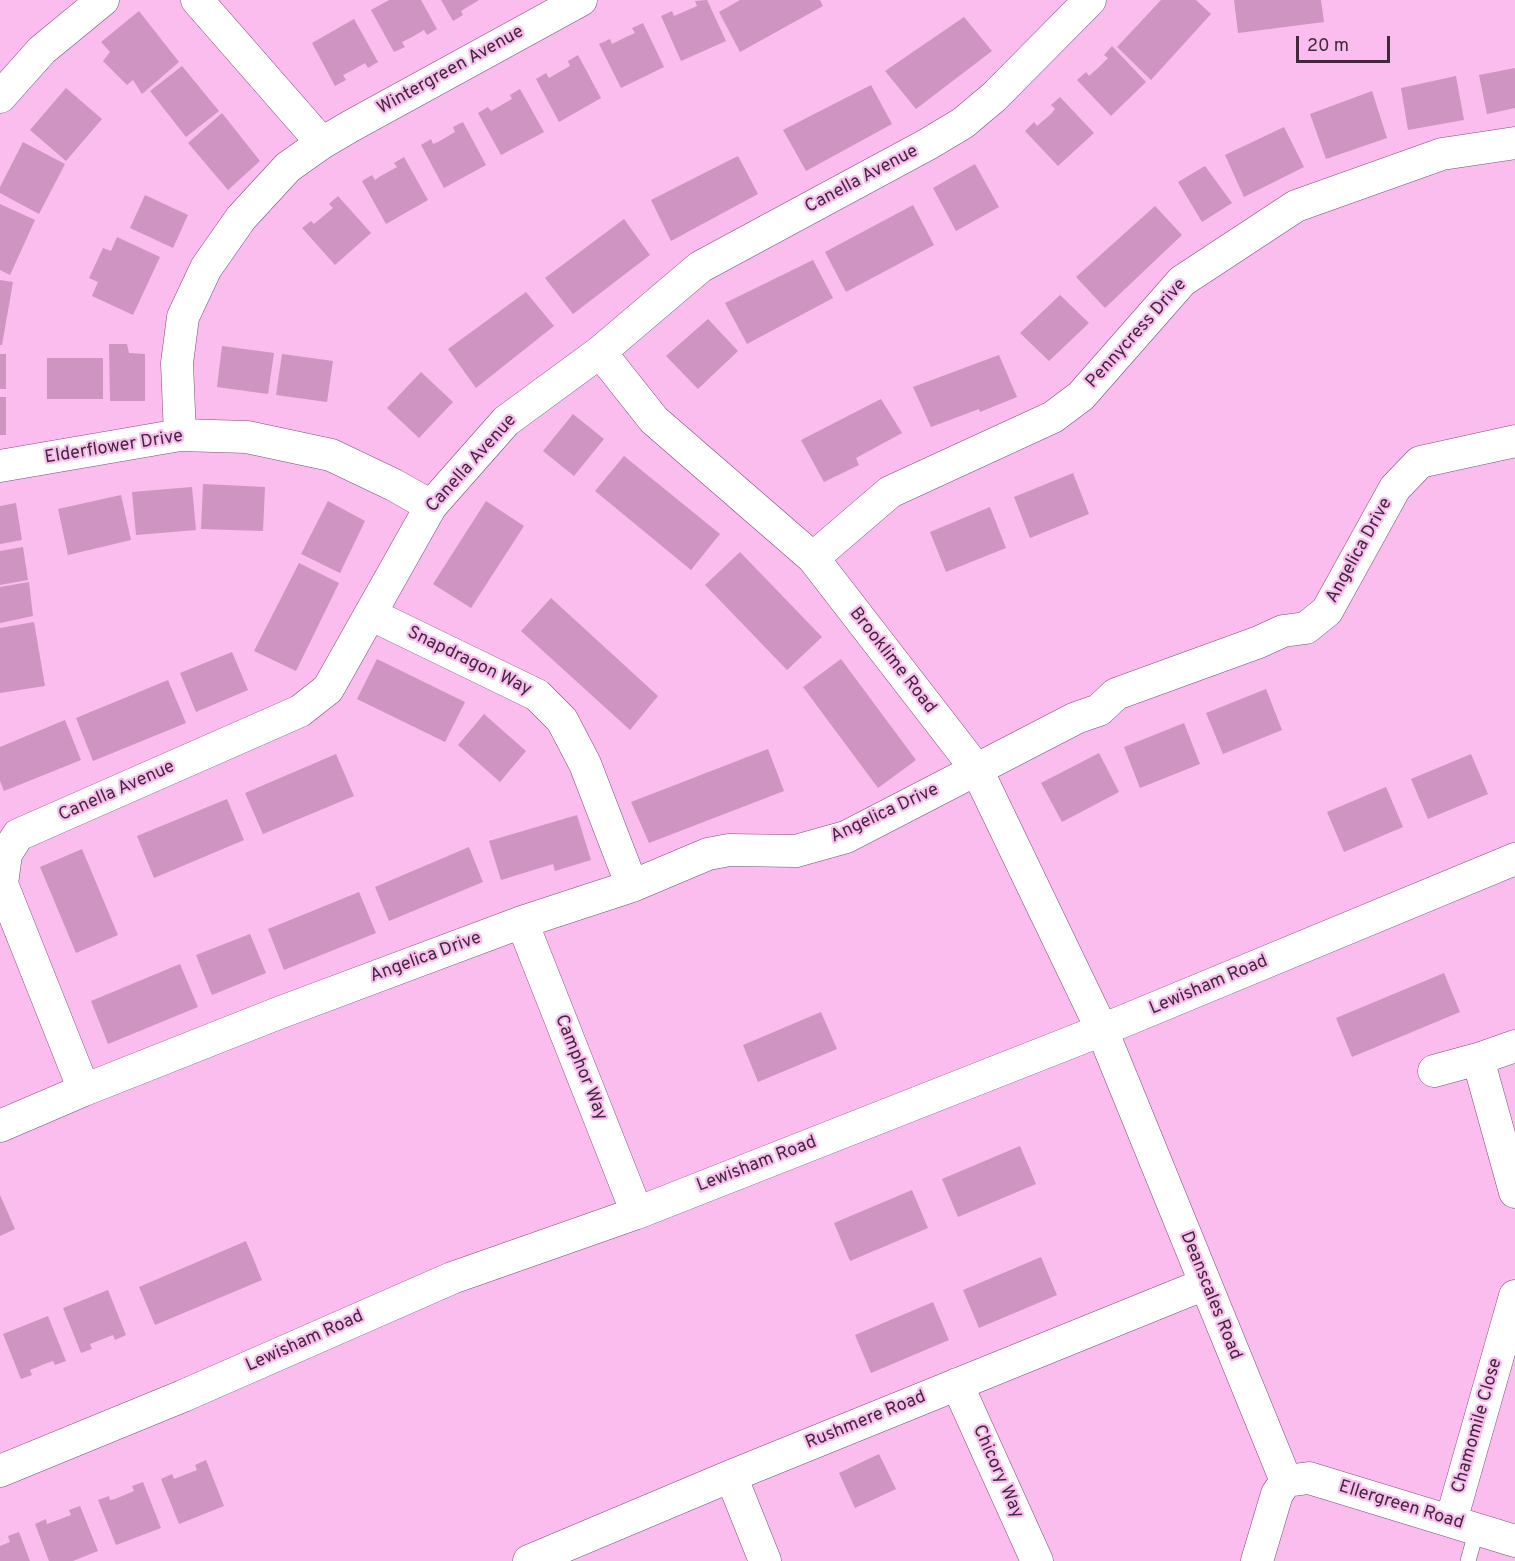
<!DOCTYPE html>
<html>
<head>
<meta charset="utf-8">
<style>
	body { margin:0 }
	#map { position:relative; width:1515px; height:1561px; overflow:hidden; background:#fabded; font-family:Overpass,sans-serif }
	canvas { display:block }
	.scale { position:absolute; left:1296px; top:36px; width:94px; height:27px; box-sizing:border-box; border:3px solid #41293c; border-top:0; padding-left:8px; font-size:18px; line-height:21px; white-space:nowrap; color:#41293c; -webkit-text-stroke:4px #fabded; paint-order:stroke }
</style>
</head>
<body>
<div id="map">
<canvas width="1515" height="1561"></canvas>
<div class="scale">20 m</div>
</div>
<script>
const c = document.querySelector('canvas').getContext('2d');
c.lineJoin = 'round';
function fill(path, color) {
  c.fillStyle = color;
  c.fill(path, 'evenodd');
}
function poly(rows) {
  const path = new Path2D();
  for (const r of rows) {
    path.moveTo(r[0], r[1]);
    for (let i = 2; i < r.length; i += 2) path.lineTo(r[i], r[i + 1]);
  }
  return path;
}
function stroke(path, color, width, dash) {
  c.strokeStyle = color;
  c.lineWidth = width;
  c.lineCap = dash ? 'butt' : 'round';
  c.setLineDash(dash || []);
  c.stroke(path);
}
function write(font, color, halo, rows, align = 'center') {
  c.font = font + ' Overpass,sans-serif';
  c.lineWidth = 4.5;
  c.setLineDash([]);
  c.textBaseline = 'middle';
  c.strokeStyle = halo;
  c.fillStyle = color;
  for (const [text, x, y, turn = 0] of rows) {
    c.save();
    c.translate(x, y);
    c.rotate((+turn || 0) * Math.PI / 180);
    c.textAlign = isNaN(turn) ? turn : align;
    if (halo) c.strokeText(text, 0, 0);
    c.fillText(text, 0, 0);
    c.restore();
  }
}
fill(poly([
	[389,0,421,0,437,29,427,35,424,30,412,37,402,42,405,47,394,52,371,10],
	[441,0,479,0,461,11,463,15,453,21],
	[707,0,726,41,681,61,661,16,672,11,674,16,697,6,695,1],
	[740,0,820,0,823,6,740,52,719,12],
	[1161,0,1196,0,1211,14,1151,80,1117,47],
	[1234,0,1321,0,1324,22,1238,33],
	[139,11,179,62,142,94,133,80,127,85,103,61,110,52,101,42],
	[964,17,992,51,916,109,885,71],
	[354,19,378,62,368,68,365,63,353,70,343,75,346,80,335,86,312,43],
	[643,23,664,67,621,88,599,44,610,39,612,44,622,39,635,33,632,28],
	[1112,46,1146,82,1111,116,1077,80,1086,72,1089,76,1098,68,1108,58,1104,55],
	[578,55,601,98,559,122,536,79,546,73,549,78,570,66,568,61],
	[182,66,219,111,186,137,150,91],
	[1515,68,1515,108,1487,114,1479,75],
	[1456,76,1464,120,1408,130,1401,88],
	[871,85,892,124,806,171,783,130],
	[66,88,102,119,66,161,30,130],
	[520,89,544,132,501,155,478,113,488,107,491,111,512,99,510,95],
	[1372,91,1387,138,1326,159,1310,114],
	[1060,97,1094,133,1058,166,1025,131,1034,122,1037,126,1051,114,1055,109,1051,105],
	[222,113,260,161,228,190,188,143],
	[463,122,486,165,444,188,421,145,431,139,433,144,438,142,455,132,453,127],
	[1284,127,1304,167,1244,197,1225,155],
	[23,142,65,164,39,214,0,193,0,187],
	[738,156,758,194,671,241,651,200],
	[404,157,428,200,386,224,362,181,372,175,375,180,379,177,397,167,394,163],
	[975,164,999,207,956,231,933,188],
	[1205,166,1232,203,1202,222,1178,182],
	[145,195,188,215,173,248,130,228],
	[338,196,371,233,335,265,302,228,311,221,314,224,333,208,329,204],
	[0,204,35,220,10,275,0,270],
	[913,205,934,245,846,292,825,252],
	[1155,206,1182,235,1105,308,1076,277],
	[624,219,650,255,573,314,545,278],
	[117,237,160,257,133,315,92,296,98,282,89,278,103,248,111,251],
	[813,260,833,298,747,344,725,303],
	[0,280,13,282,2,345,0,345],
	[526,292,554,326,476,388,448,349],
	[1060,295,1089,323,1049,361,1020,333],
	[708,319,738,351,698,389,666,356],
	[109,344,127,344,129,353,145,354,145,401,110,401],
	[222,346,274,353,268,394,217,387],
	[0,354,6,354,6,389,0,389],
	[282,354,333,361,327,402,276,395],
	[999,355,1017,397,980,412,979,409,931,427,913,387],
	[47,358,103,358,103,399,47,399],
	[421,372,453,402,419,438,387,408],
	[0,397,6,397,6,435,0,435],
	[881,399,902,433,856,458,859,465,824,482,801,440],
	[573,414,604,439,574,476,543,451],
	[624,456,720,534,691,570,595,491],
	[1073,473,1089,514,1030,538,1014,497],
	[203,484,265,487,263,531,201,529],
	[192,487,196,530,136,535,132,492],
	[121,495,131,540,68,555,58,509],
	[328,501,365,521,340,573,301,554],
	[486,501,524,526,471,608,433,584],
	[16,503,22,540,0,544,0,506],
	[990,507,1006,548,946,572,930,532],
	[23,547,28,580,0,585,0,551],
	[740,552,822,637,787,670,705,585],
	[299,563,339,583,296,671,254,651],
	[29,582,33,616,0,623,0,587],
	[551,598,658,696,630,730,521,631],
	[34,622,45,686,0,693,0,628],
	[232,652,248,690,196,712,180,673],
	[377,659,465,702,445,742,357,699],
	[841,659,916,760,878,788,803,687],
	[168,680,186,723,93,761,76,718],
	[1266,689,1282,730,1223,754,1206,713],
	[484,714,526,751,500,782,458,745],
	[65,720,81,760,4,791,0,781,0,747],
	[1184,723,1200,764,1140,788,1124,747],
	[768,749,784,791,649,843,631,802],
	[1099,753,1119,792,1062,822,1041,783],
	[336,754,354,796,263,834,245,793],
	[1471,754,1488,794,1428,819,1411,779],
	[1386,787,1403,827,1344,852,1327,812],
	[227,799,244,840,154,878,137,836],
	[577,815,591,860,555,871,553,864,501,880,489,841],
	[469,847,483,882,389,921,375,887],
	[82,849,118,935,76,953,40,867],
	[359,892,376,933,284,970,268,929],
	[250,934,266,973,212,995,196,955],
	[180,964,198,1007,108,1044,91,1001],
	[1444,973,1460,1012,1352,1057,1336,1018],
	[821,1012,837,1049,758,1082,743,1045],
	[1020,1146,1036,1184,958,1217,942,1179],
	[912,1190,928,1228,850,1261,834,1223],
	[0,1195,15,1229,0,1236],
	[246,1241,262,1280,155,1325,139,1287],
	[1041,1257,1057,1295,979,1328,963,1290],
	[108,1290,126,1335,115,1340,113,1335,90,1344,92,1349,81,1353,63,1308],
	[933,1302,949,1340,871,1373,855,1335],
	[48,1316,66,1361,55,1365,53,1361,47,1363,30,1370,32,1375,21,1379,3,1334],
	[879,1454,896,1489,855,1508,839,1473],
	[206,1460,224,1506,179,1524,161,1479,172,1474,174,1479,197,1470,195,1465],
	[143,1482,161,1528,116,1545,98,1500,109,1496,110,1500,115,1499,134,1491,132,1486],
	[80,1506,98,1551,73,1561,49,1561,35,1524,46,1519,47,1524,58,1520,71,1515,69,1510],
	[19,1532,30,1561,0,1561,0,1546,10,1542,8,1536]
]), '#cf94c2');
const service = poly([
	[1468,1561,1477,1529]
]);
const minor = poly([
	[197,0,322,143],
	[0,97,42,50,103,0],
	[600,352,654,420,813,558,977,770,1102,1030,1286,1481,1277,1494,1257,1561],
	[180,435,177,363,183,317,206,268,241,218,288,167,322,143,351,126,581,0],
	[0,466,180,435,247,437,331,455,394,485,431,506],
	[813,558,890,492,1053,417,1081,396,1182,281,1296,206,1442,154,1515,143],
	[370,614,537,695,562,720,585,764,632,886],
	[522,922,637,1213],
	[1478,1059,1515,1192],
	[1434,1071,1478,1059,1515,1046],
	[84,1090,2,884,6,854,18,835,300,711,328,689,431,506,506,421,600,352,700,267,928,144,963,123,994,97,1090,0],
	[0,1126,84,1090,276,1014,522,922,632,886,708,854,729,850,796,851,846,837,1076,718,1099,710,1116,694,1259,642,1283,631,1306,628,1327,611,1395,488,1420,462,1515,441],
	[957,1384,1037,1561],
	[0,1471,183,1396,452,1278,637,1213,1102,1030,1515,859],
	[731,1476,765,1561],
	[1286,1481,1309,1478,1515,1541],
	[1451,1521,1515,1296],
	[529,1561,731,1476,1205,1284]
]);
stroke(service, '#824c78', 16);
stroke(minor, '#824c78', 33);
stroke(service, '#fff', 15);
stroke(minor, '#fff', 32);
write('18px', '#41293c', '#fabded', [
	["Wintergreen Avenue",451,71,-29],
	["Canella Avenue",862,180,-28],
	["Pennycress Drive",1137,334,-48],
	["Elderflower Drive",114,448,-9],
	["Canella Avenue",472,464,-48],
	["Angelica Drive",1360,551,-61],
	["Brooklime Road",892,661,52],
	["Snapdragon Way",469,662,26],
	["Canella Avenue",117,792,-24],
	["Angelica Drive",885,814,-25],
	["Angelica Drive",426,958,-20],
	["Lewisham Road",1209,986,-23],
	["Camphor Way",580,1068,68],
	["Lewisham Road",757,1165,-21],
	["Deanscales Road",1210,1296,68],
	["Lewisham Road",305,1342,-24],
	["Rushmere Road",866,1421,-22],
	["Chamomile Close",1478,1426,-74],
	["Chicory Way",997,1472,66],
	["Ellergreen Road",1401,1506,17]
]);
</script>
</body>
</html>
